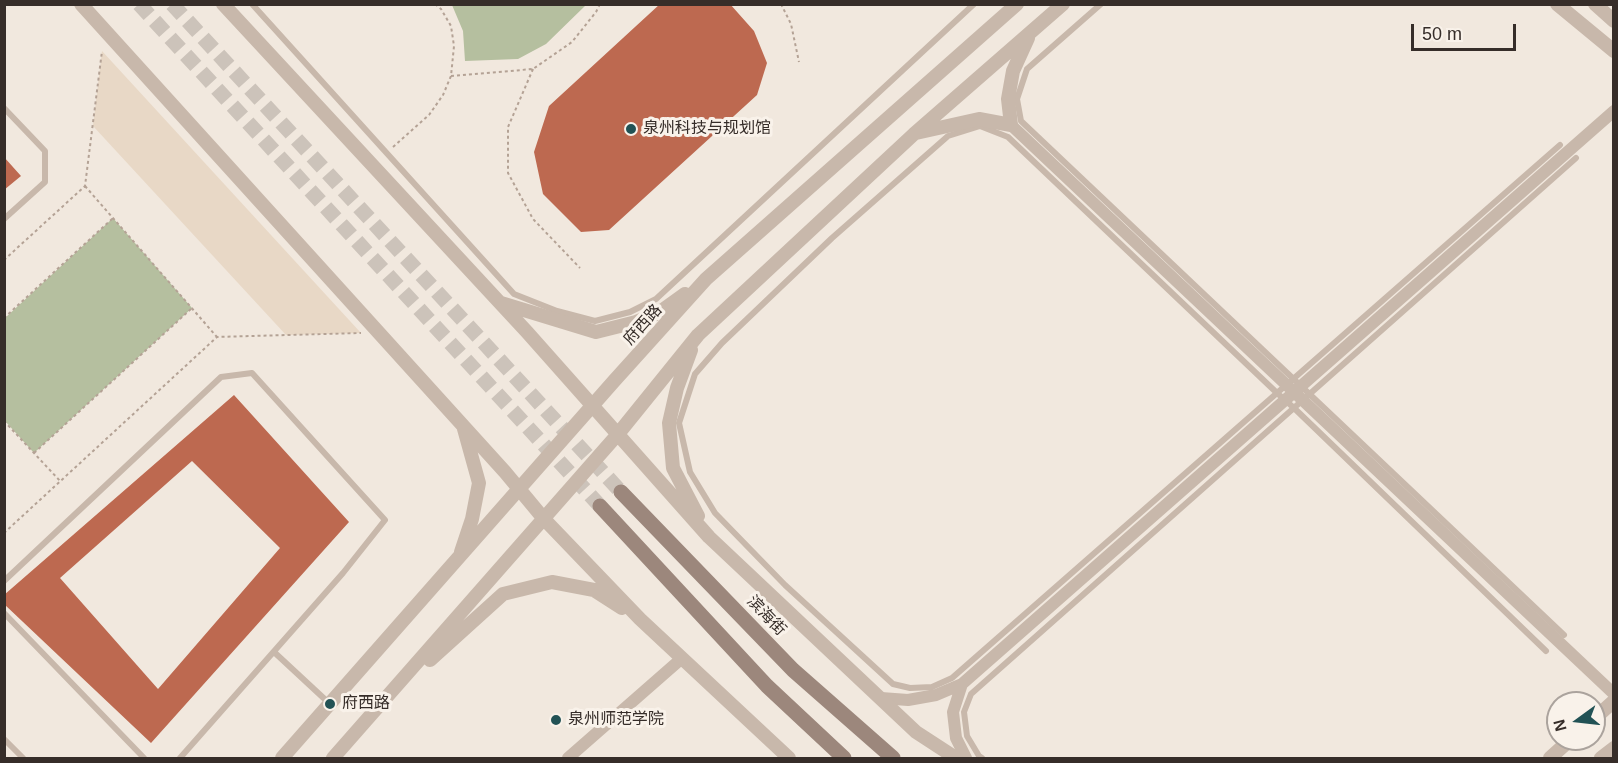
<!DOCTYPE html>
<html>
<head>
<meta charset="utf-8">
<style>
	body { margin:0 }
	#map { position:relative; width:1618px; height:763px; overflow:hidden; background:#f1e8de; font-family:Arial,sans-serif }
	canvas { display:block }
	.frame { position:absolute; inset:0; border:6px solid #362d29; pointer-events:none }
	.north { position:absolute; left:1546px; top:691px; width:60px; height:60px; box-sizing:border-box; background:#f9f2ea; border:2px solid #aba39d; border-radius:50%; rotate:255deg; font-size:16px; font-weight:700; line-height:24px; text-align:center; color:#362d29 }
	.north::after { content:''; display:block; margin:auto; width:21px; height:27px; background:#225255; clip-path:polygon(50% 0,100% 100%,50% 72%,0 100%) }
	.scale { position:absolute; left:1411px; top:24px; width:105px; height:27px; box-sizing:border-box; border:3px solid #362d29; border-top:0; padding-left:8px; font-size:18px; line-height:21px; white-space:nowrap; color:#362d29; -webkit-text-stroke:4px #f9f2ea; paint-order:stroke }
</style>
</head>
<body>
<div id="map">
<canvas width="1618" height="763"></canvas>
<div class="frame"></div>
<div class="north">N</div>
<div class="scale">50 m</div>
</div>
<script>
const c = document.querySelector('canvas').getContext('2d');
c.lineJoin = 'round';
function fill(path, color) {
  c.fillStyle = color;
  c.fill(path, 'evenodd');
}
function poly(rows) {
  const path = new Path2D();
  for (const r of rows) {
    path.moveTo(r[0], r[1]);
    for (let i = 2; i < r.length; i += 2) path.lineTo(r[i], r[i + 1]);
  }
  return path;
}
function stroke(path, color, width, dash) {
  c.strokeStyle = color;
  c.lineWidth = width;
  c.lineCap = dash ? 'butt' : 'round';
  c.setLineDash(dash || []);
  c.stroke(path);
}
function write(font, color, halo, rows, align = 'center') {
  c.font = font + ' Arial,"Noto Sans SC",sans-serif';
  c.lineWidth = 6;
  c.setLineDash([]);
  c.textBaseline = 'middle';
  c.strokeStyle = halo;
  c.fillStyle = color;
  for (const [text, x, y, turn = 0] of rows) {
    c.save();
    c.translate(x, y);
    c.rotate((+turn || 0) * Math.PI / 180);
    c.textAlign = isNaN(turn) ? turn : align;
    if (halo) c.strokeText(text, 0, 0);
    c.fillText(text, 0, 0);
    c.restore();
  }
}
fill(poly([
	[452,5,451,5,586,5,546,44,518,59,465,61,463,31],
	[113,218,192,308,34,453,5,421,5,318]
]), '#b5bf9f');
fill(poly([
	[102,51,361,333,286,335,93,126]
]), '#e8d8c6');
fill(poly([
	[660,4,730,4,754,31,767,63,757,95,609,230,581,232,543,194,534,152,549,106],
	[4,157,21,176,4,190],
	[234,395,349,522,151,743,4,604,4,595],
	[192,461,280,548,158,689,60,578]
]), '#bd6950');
stroke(poly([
	[139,4,600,506],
	[172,4,621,492]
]), '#ccc3ba', 15, [15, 8]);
stroke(poly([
	[781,4,791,24,799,62],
	[533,69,508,127,508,173,533,219,580,268],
	[451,76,533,69,572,42,596,12,600,4],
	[393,147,429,115,443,95,451,76,454,46,451,26,441,9,435,4],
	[85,186,217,337],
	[4,260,85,186,102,51],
	[4,318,113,218],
	[4,421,61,482],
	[34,453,192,308],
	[4,533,217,337,361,333]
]), '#b4a295', 2, [3, 3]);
stroke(poly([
	[252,4,514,294,557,311,595,321,630,312,656,299,974,4],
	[1101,4,1027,69,1017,99,1021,121,1564,635],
	[4,108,45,151,45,182,4,219],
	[4,581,221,377,252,373,385,520,343,573,180,758],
	[4,613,144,758],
	[1546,651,1294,408,1285,400,1277,393,1008,137,980,126,948,136,832,238,722,343,695,374,679,423,690,472,715,513,785,585,893,684,910,688,932,687,952,678,1277,393,1285,386,1292,380,1560,145],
	[274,652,330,704],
	[4,739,23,758],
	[982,758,979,756,967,736,964,712,971,694,1576,158]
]), '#c8b8ab', 6);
stroke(poly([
	[1011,125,1614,694],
	[962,684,1614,111],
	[881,698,908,700,936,695,962,684,953,712,956,738,966,758],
	[568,758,681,659]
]), '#c8b8ab', 12);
stroke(poly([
	[81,4,505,472,544,519,640,619,789,758],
	[223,4,527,332,709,537,916,732,956,758],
	[1557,4,1614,51],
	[1595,4,1614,21],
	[916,133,979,119,1011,125,1008,99,1013,71,1028,38],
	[501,303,596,332,636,322,660,312,685,294],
	[691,350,677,388,669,423,673,468,698,516],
	[461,552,472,519,479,483,464,429],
	[430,660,503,594,552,582,594,590,622,608],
	[1594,719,1614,701],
	[282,758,614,381,706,279,1017,4],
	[333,758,618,434,698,335,914,134,1063,4],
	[1550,758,1571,739],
	[1601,758,1614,748]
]), '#c8b8ab', 14);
stroke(poly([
	[621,492,793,670,893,758],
	[600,506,767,686,844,758]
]), '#9c877c', 15);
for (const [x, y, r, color] of [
	[631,129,6,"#225255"],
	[330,704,6,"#225255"],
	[556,720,6,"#225255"]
]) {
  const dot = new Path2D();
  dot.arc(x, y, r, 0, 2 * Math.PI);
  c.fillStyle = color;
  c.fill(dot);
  stroke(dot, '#f9f2ea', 2);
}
write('16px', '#362d29', '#f9f2ea', [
	["泉州科技与规划馆",643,129],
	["府西路",342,704],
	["泉州师范学院",568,720]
], 'left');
write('16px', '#362d29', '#f9f2ea', [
	["府西路",643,325,-48],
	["滨海街",766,616,46]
]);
</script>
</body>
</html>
